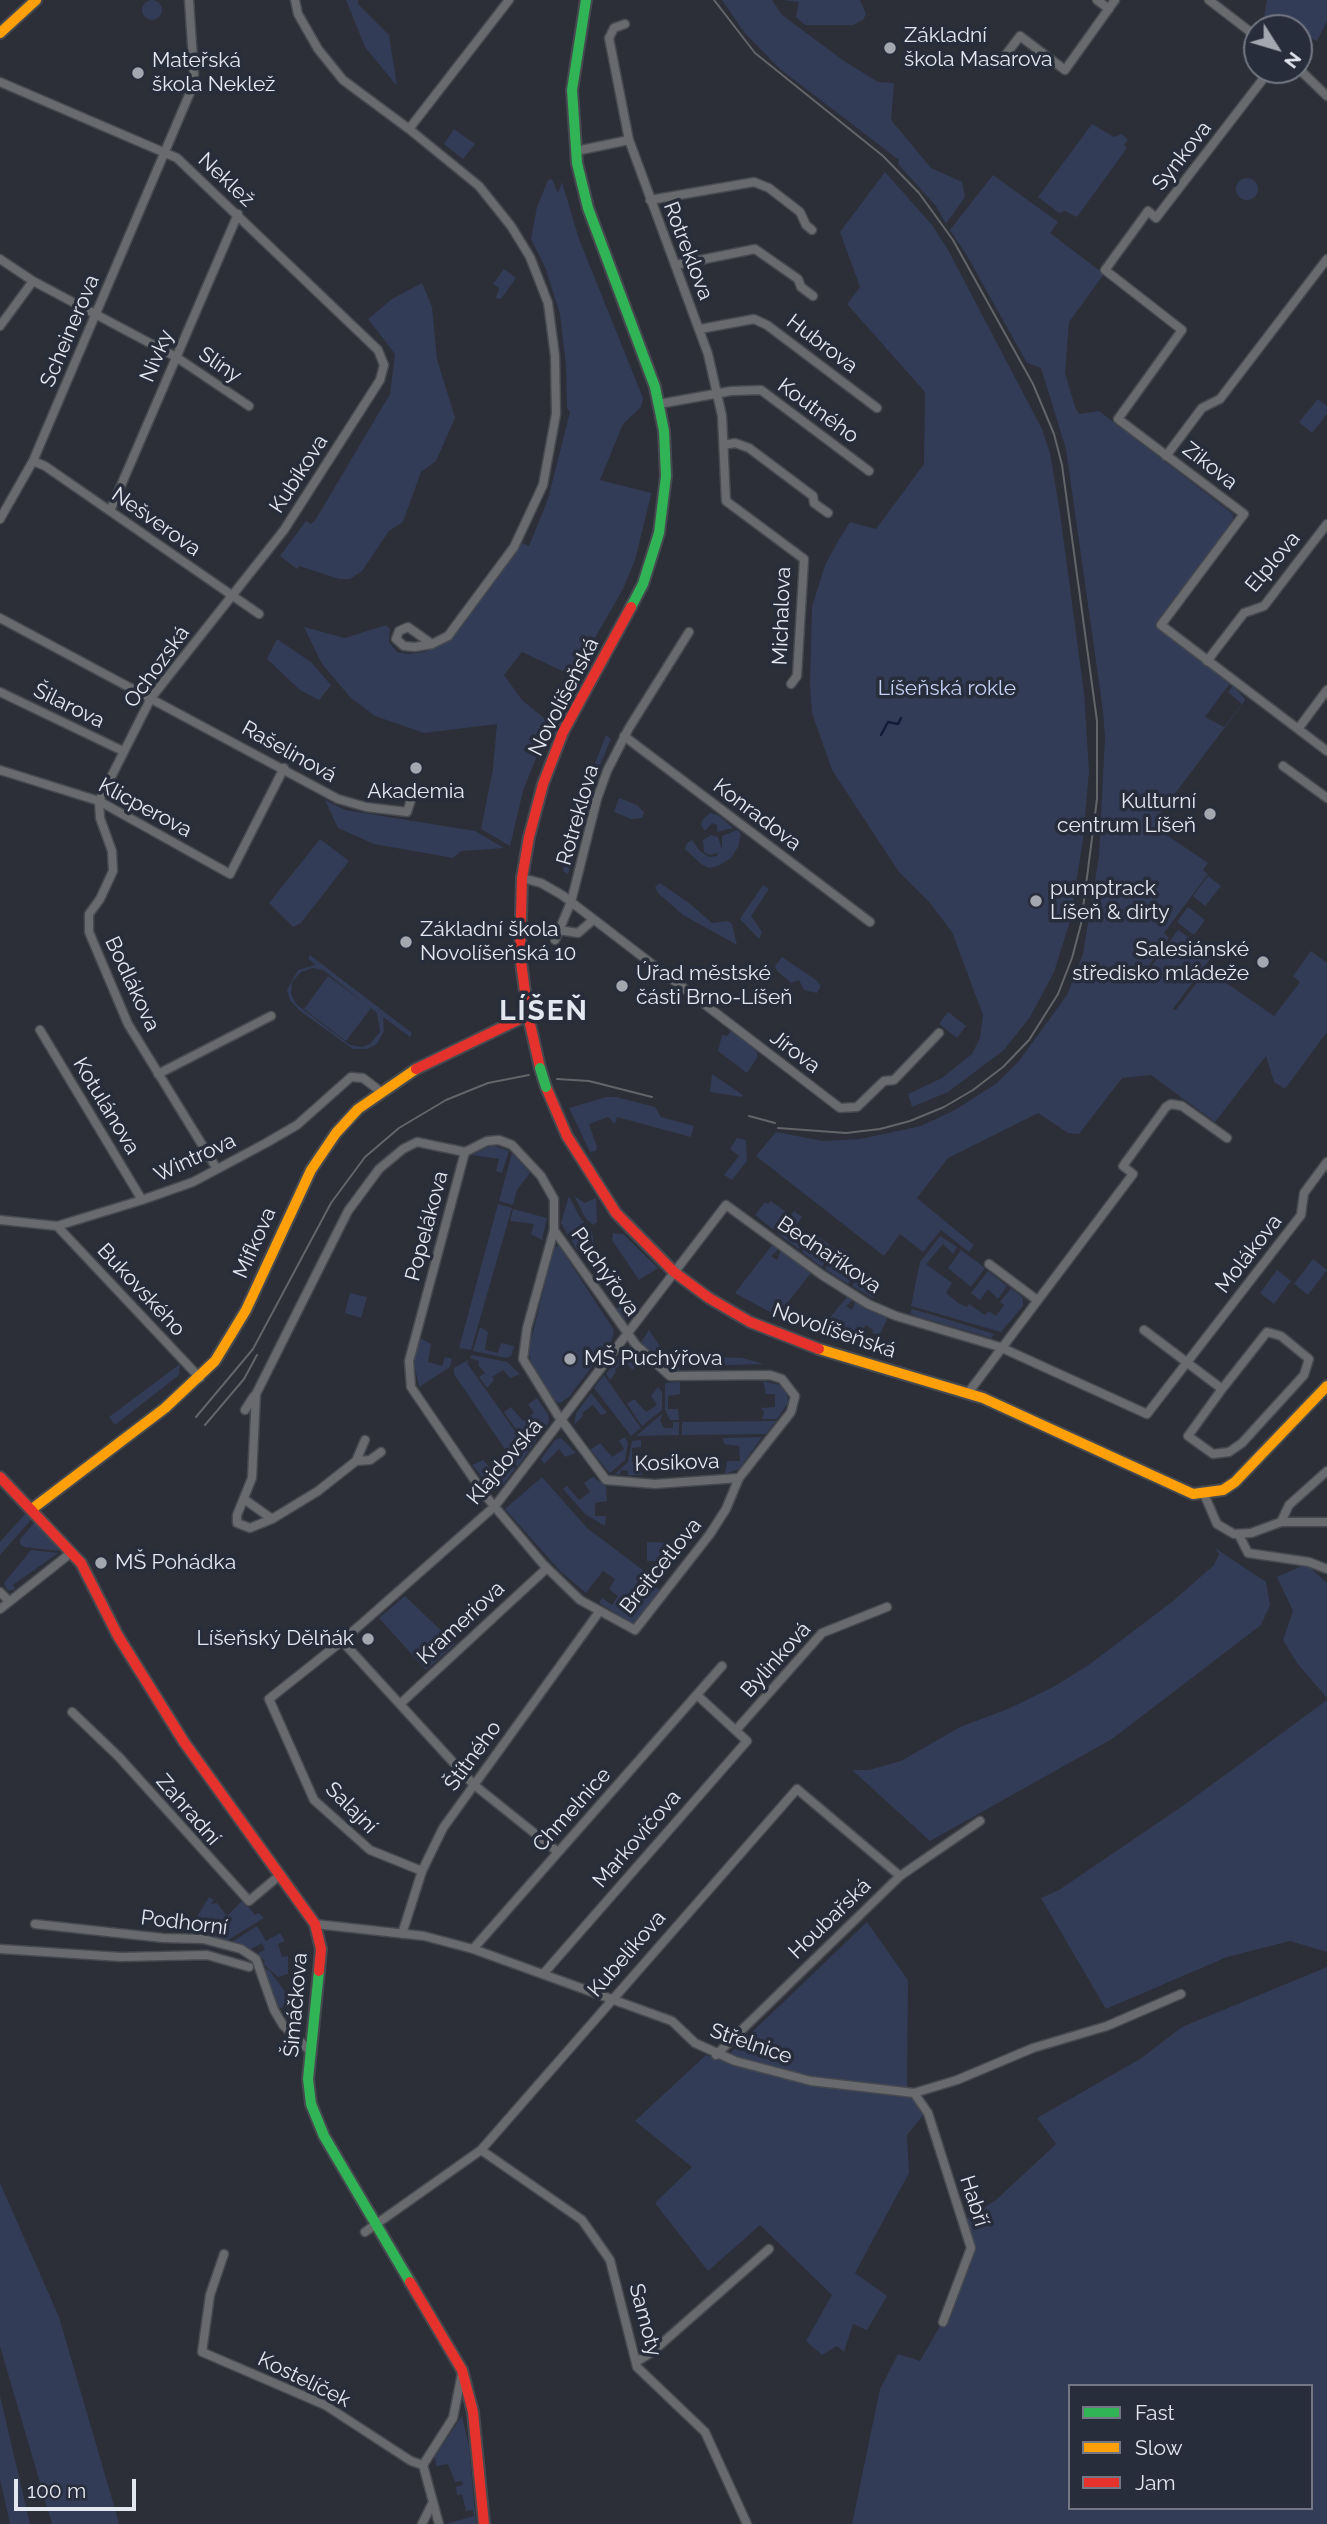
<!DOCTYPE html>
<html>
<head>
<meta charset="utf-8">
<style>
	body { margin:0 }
	#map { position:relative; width:1327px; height:2524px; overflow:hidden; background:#2c2f37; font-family:Raleway,sans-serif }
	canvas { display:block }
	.legend { position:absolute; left:1068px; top:2384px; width:245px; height:126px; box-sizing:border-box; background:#282d3b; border:2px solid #737783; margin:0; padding:9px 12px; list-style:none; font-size:21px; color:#e3e7f0 }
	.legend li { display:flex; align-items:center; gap:14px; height:35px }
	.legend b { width:35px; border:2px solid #737783 }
	.north { position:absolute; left:1243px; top:14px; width:70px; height:70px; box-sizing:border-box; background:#282d3b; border:2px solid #737783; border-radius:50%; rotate:127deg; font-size:19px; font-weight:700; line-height:28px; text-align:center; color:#e3e7f0 }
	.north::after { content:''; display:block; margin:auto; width:24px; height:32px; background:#a3a7af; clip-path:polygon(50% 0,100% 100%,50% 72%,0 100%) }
	.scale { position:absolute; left:14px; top:2479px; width:122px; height:32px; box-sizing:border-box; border:4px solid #e3e7f0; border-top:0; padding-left:9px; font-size:21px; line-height:24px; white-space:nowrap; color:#e3e7f0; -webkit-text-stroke:5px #282d3b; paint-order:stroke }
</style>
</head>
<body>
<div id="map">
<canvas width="1327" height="2524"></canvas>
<ul class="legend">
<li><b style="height:9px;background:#30b455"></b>Fast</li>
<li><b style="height:9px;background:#ff9f0a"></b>Slow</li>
<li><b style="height:9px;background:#e5322d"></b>Jam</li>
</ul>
<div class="north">N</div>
<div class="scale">100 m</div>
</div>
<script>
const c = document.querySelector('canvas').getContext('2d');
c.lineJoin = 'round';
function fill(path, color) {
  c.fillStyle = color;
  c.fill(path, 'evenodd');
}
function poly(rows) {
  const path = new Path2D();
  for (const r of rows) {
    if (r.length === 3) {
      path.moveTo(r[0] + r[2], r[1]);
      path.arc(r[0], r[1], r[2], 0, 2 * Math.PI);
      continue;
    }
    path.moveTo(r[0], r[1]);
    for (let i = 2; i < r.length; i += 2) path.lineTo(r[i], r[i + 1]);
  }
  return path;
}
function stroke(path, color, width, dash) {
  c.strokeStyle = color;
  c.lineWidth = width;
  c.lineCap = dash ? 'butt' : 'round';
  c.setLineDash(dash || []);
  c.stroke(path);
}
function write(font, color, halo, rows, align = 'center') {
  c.font = font + ' Raleway,sans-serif';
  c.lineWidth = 7;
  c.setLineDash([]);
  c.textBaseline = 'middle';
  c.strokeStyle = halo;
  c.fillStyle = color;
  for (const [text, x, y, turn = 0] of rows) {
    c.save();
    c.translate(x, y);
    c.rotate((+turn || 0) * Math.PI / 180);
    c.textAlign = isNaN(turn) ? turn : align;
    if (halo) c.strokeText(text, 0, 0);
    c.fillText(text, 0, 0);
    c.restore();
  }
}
fill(poly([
	[152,10,10],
	[346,0,358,0,358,4,389,35,397,86,365,47],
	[722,0,772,0,782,15,844,61,878,82,894,83,891,120,931,168,962,182,965,197,946,224,936,206,898,164,899,160,780,69,744,32],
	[783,0,860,0,866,14,863,20,853,25,805,25,796,17,799,2],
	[1267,0,1327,0,1327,21,1317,41,1299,33,1299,28,1287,28,1264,18],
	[1092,124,1114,137,1122,134,1128,140,1124,145,1127,148,1077,217,1065,211,1059,213,1038,197],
	[454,129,475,144,463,159,444,144],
	[885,172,932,225,947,248,1042,429,1050,453,1060,513,1084,693,1089,771,1083,840,1070,921,1054,972,1030,1017,1004,1050,948,1092,912,1107,908,1094,942,1078,972,1054,980,1038,983,1015,952,932,929,902,899,872,832,770,812,713,810,685,812,607,825,565,837,543,850,522,876,529,924,464,925,392,847,304,860,287,840,232],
	[993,175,1058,222,1050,233,1104,274,1069,322,1065,373,1076,410,1080,414,1099,411,1233,514,1233,522,1155,625,1230,683,1205,717,1224,727,1242,704,1228,692,1233,686,1245,699,1244,702,1158,816,1168,824,1162,832,1208,863,1203,870,1208,874,1164,933,1169,938,1137,982,1139,983,1178,930,1213,955,1173,1009,1176,1010,1204,973,1209,971,1274,1016,1300,982,1293,976,1311,951,1327,963,1327,1032,1285,1089,1274,1082,1266,1056,1215,1122,1151,1075,1122,1078,1079,1134,1068,1133,1038,1113,948,1158,917,1198,974,1245,969,1252,941,1230,923,1252,900,1234,884,1256,756,1156,776,1132,823,1141,860,1139,921,1126,955,1110,997,1083,1019,1061,1067,995,1083,954,1099,856,1105,737,1103,711,1066,449,1041,368,1027,363,966,254,950,230],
	[1247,189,11],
	[552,179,558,193,562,182,579,239,643,398,641,407,623,424,600,480,651,493,651,495,635,560,623,589,573,676,522,652,504,675,522,700,550,723,523,791,510,846,481,829,493,769,497,724,424,733,375,716,351,698,322,664,304,627,345,638,386,625,390,629,389,642,397,652,408,654,425,652,450,638,522,543,529,546,548,499,570,412,567,408,566,366,560,314,545,267,531,239,537,207,548,180],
	[504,269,516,278,501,299,496,298,499,288,493,284],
	[422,283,432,307,437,359,455,418,436,461,421,472,403,522,389,531,362,571,350,579,339,579,299,566,297,569,280,556,306,521,311,524,316,519,390,394,395,354,368,319,392,299],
	[1318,399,1327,406,1327,414,1312,433,1299,422],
	[277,639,311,662,331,685,319,700,300,690,267,659],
	[606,735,611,739,590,788,568,874,563,871,578,808],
	[619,798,637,805,644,812,642,818,631,819,614,812],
	[325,800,345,810,475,831,504,848,461,851,453,858,374,844,338,828],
	[710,813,718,815,733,828,717,832,717,825,712,823,705,831,701,825,703,819],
	[737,830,741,834,738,847,731,858,718,866,709,868,701,864,685,849,687,843,692,840,700,851,709,857,717,856,718,853,710,855,704,852,703,840,711,835,718,837,722,850,722,836],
	[320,839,349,861,301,923,293,927,269,903],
	[1208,876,1221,886,1205,906,1193,896],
	[660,883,689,903,712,923,728,921,732,924,737,945,683,915,658,893,655,887],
	[763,885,769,889,751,916,762,932,759,939,740,919],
	[1188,907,1205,920,1194,935,1177,922],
	[310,955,412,1033,410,1037,383,1017,384,1031,377,1044,367,1049,353,1049,300,1011,290,1000,287,990,298,970,315,965,308,958],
	[313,968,323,970,377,1013,380,1032,370,1044,362,1047,350,1045,296,1004,291,993,292,982,301,972],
	[782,957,816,980,821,986,817,993,804,990,799,980,791,983,777,971,775,966],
	[328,976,371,1008,346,1041,304,1009],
	[948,1012,966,1026,957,1038,939,1024],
	[732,1030,757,1051,757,1058,747,1073,718,1051,722,1035,727,1036],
	[712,1074,743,1095,742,1097,710,1092],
	[616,1097,655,1107,661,1117,694,1126,691,1137,617,1117,615,1124,608,1117,589,1124,597,1147,596,1151,590,1152,569,1108,606,1097],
	[737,1138,746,1140,747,1161,732,1180,724,1175,739,1156,730,1149],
	[492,1145,509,1151,502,1173,496,1171,499,1159,472,1155],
	[512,1153,530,1173,517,1190,513,1205,499,1201],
	[569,1196,579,1216,592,1232,595,1253,623,1293,620,1295,635,1310,628,1320,621,1317,616,1309,622,1305,582,1247,577,1250,561,1223],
	[574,1196,585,1203,596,1198,597,1222,593,1225,586,1219],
	[771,1201,787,1213,774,1230,755,1215,765,1202,768,1204],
	[498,1204,512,1208,471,1350,459,1348],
	[513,1209,547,1218,542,1240,531,1234,534,1224,510,1221],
	[794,1211,802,1217,795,1227,808,1237,799,1249,777,1233],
	[613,1233,623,1234,658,1268,639,1280,612,1240],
	[940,1236,957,1247,953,1254,943,1244,926,1264,952,1283,946,1293,958,1303,967,1307,969,1304,985,1315,989,1311,996,1316,1004,1305,1000,1302,1011,1288,1023,1298,1023,1306,1001,1332,911,1306,920,1262],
	[819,1237,835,1249,822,1267,802,1252,812,1238,816,1241],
	[773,1244,779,1249,771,1256,777,1260,781,1250,811,1273,777,1316,735,1293],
	[559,1246,614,1330,612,1340,569,1397,560,1403,555,1401,535,1372,528,1352,554,1247],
	[841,1247,850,1254,843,1263,856,1273,848,1284,825,1269],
	[961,1250,985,1268,971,1287,948,1268],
	[1313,1259,1327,1270,1308,1295,1294,1284],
	[1277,1270,1291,1281,1274,1304,1260,1293],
	[988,1271,1007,1286,998,1299,988,1289,980,1300,971,1293],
	[860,1274,864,1277,867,1274,882,1286,873,1298,852,1286],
	[350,1293,367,1297,361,1318,345,1313],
	[847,1297,853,1300,846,1306,852,1310,855,1302,888,1317,879,1336,872,1333,873,1330,866,1325,860,1334,867,1339,869,1337,878,1340,875,1346,818,1332],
	[912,1309,943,1318,994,1334,991,1338,916,1316,910,1313],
	[480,1327,488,1332,485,1350,498,1353,501,1343,514,1346,511,1356,506,1358,473,1351],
	[649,1330,661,1348,676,1356,742,1358,764,1364,690,1366,689,1362,680,1362,679,1372,672,1371,640,1344],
	[420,1338,431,1344,428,1362,442,1366,445,1357,452,1359,450,1367,419,1387,414,1363],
	[625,1349,631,1350,641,1363,632,1370,625,1361,615,1369,616,1372,610,1380,606,1374],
	[472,1355,507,1362,520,1374,510,1378,503,1370,492,1377,494,1380,487,1388,479,1377,485,1373,478,1365,479,1361,470,1358],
	[468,1360,467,1363,529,1451,517,1467,454,1374,454,1368],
	[180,1364,179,1375,115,1425,109,1417],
	[604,1375,641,1428,631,1436,594,1388],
	[763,1381,780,1385,787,1393,788,1403,777,1419,762,1419,764,1412,761,1408,775,1407,775,1394,766,1394],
	[680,1382,680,1394,668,1396,668,1409,678,1409,679,1420,670,1420,665,1410,665,1383],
	[658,1387,662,1392,662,1410,642,1426,627,1404,634,1399,646,1412,657,1405,651,1396],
	[591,1393,607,1413,601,1415,593,1405,582,1413,583,1416,574,1425,576,1413],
	[537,1398,548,1414,549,1421,545,1429,538,1419,533,1422,540,1435,530,1449,504,1412,511,1407,523,1421,534,1413,528,1404],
	[663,1413,660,1420,664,1428,673,1428,673,1422,679,1422,679,1435,636,1436],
	[776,1421,766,1434,682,1435,682,1422],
	[625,1437,628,1443,625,1460,610,1473,590,1450,600,1443,612,1457,624,1449,619,1441],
	[762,1437,739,1469,725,1474,727,1461,740,1461,739,1446,724,1444,723,1438],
	[561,1438,576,1453,565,1457,559,1449,544,1464,541,1459,555,1440],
	[641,1440,641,1447,632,1448,632,1462,642,1462,642,1475,628,1475,628,1471,621,1470,620,1474,615,1474,628,1462,632,1441],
	[506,1455,515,1469,501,1487,493,1490,472,1465,483,1460,495,1474,507,1465,502,1458],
	[542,1477,587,1528,656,1580,653,1585,663,1592,635,1625,599,1603,602,1598,612,1605,618,1596,609,1589,615,1579,603,1571,586,1593,561,1572,505,1509],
	[593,1477,606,1486,607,1501,595,1503,595,1516,606,1516,605,1526,585,1514,563,1489,567,1486,579,1500,590,1492,584,1483],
	[25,1514,30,1517,30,1521,0,1555,0,1542],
	[35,1522,57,1545,59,1551,24,1547,20,1544,20,1539],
	[647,1542,677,1543,677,1561,647,1561],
	[1215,1548,1266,1582,1270,1605,1261,1625,1112,1739,930,1841,852,1770,869,1770,901,1761,960,1727,1008,1709,1055,1686,1090,1664,1173,1601,1214,1565,1219,1554],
	[31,1550,58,1553,13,1585,15,1589,8,1591,4,1583],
	[1306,1564,1327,1583,1327,1698,1297,1663,1283,1640,1293,1611,1277,1577],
	[405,1596,455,1644,426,1670,379,1618],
	[1327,1700,1327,1952,1290,1941,1227,1957,1106,2009,1041,1898,1059,1890,1184,1805],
	[209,1897,214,1900,211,1904,217,1903,227,1916,243,1900,255,1915,259,1913,264,1918,228,1940,202,1936,206,1930,200,1925,193,1935,186,1934,188,1924,192,1925],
	[867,1922,908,1980,907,2089,924,2114,907,2135,909,2173,855,2273,887,2296,867,2330,853,2324,844,2352,837,2346,822,2355,806,2341,832,2295,760,2225,708,2271,655,2203,692,2167,635,2121,706,2055,722,2061],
	[257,1926,266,1941,280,1933,285,1941,278,1944,282,1957,288,1956,288,1974,278,1977,263,1964,265,1962,258,1953,265,1950,262,1943,251,1949,232,1942],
	[261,1966,270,1971,291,2000,277,2011],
	[1327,1967,1327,2524,852,2524,880,2389,898,2354,920,2361,940,2326,952,2315,962,2278,975,2247,967,2219,996,2200,1056,2144,1037,2118,1140,2059,1182,2027],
	[1070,2386,1311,2386,1311,2508,1070,2508],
	[0,2183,59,2317,119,2523,117,2524,52,2524,0,2346],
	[0,2395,0,2396,30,2524,10,2524,0,2479],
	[462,2416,469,2446,476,2524,446,2524,474,2516,473,2510,466,2511,462,2494,457,2495,456,2487,463,2485,462,2481,455,2482,448,2464,436,2466,435,2456]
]), '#333c57');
stroke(poly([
	[881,735,888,722,898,724,901,718]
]), '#131c39', 2.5);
const street = poly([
	[295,0,298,14,318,49,343,80,409,129,479,186,511,226,530,257,548,303,555,356,556,414,543,485,514,547,448,636,432,644,415,647,404,646,396,639,399,631,408,627,432,644],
	[1097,0,1109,9],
	[1209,0,1257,37],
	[625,24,614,28,609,38,629,140,708,354,722,416,726,501,804,559,797,676,791,684],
	[1007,53,1020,36,1065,70,1115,0],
	[1299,69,1327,96],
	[1270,70,1156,218,1148,211,1105,270,1182,330,1118,419,1244,514,1161,625,1327,751],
	[0,82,177,158,378,350,384,365,380,380,284,530,151,698,99,801,100,818,112,851,113,871,100,899,89,914,89,932,128,1024,217,1169],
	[409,129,509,0],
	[576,151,629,140],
	[650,200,754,182,769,188,800,212,806,225,812,230],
	[0,259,33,281,176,357,249,406],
	[675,265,755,249,798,279,801,287,813,296],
	[0,326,33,281],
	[700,329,754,319,767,325,877,408],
	[659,404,731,391,761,390,869,471],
	[724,445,735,443,749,448,813,496,814,503,828,513],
	[1166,456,1202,408,1220,399,1327,259],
	[33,461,45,466,259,614],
	[110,511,238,214],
	[0,519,33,461,192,88,194,74,189,0],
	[0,618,338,799,366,807,407,812,411,800],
	[1207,661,1244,613,1264,606,1327,524],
	[0,692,123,751],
	[1298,729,1327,690],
	[624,736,870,922],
	[1283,766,1327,798],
	[0,770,99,801,230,874,284,768],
	[522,878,541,883,562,895,840,1108,857,1107,884,1081,894,1080,939,1033],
	[559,930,578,933,593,920],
	[555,940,571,902,597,799,607,771,629,728,689,632],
	[40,1030,142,1200],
	[158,1074,271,1016],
	[465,1152,409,1361,411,1387,484,1494,543,1564,580,1600,635,1630,710,1534,726,1509,739,1478,791,1412,795,1396,782,1379,770,1375,670,1376,636,1345,554,1230],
	[465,1152,487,1141,499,1140,512,1145,541,1176,554,1199,554,1230,527,1328,523,1359,557,1414,606,1480,655,1484,739,1478],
	[0,1220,57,1226,142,1200,193,1182,266,1143,297,1125,351,1077,363,1078,380,1091],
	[57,1226,200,1378],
	[989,1264,1037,1300],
	[1144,1330,1222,1389,1188,1436,1213,1454,1229,1452,1242,1443,1304,1375,1309,1359,1281,1336,1267,1332,1222,1389],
	[968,1393,1133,1174,1123,1166,1166,1107,1171,1104,1182,1106,1227,1138],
	[245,1410,254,1396],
	[365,1440,356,1461,370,1460,381,1452],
	[356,1461,318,1491,272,1519,250,1528,237,1523,237,1515,252,1478,256,1394,348,1211,379,1169,403,1149,417,1142,465,1152],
	[1204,1494,1217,1524,1234,1534,1251,1533,1281,1522,1327,1522],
	[244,1499,272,1519],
	[1281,1522,1289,1505,1327,1471],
	[1239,1535,1248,1553,1309,1562,1327,1569],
	[0,1592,9,1601],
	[0,1609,72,1552],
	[342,1641,473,1784,558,1852],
	[400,1704,547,1568],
	[72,1712,119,1757,249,1901,280,1875],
	[736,1730,822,1633,887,1607],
	[422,1871,370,1850,314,1800,269,1699,342,1641,495,1506,726,1205,822,1275,868,1304,896,1316,1000,1347,1147,1414,1301,1215,1304,1193,1327,1162],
	[35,1924,163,1938,203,1939,241,1949,256,1959,274,2010,283,2025,311,2052],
	[315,1924,424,1936,473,1949,672,2021,695,2043,735,2061,811,2081,914,2093,957,2080,1033,2048,1107,2026,1181,1994],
	[402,1934,422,1871,443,1828,599,1612],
	[0,1949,121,1957,207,1955,249,1967],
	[473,1949,722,1666],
	[544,1973,747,1741,697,1695],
	[716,2055,900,1876,980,1821],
	[914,2093,928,2113,971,2248,943,2322],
	[481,2150,582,2220,610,2260,637,2367,705,2432,747,2524],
	[365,2232,481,2150,797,1789,900,1876],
	[224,2254,210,2295,202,2352,325,2405,411,2461,423,2465],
	[636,2362,652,2352,769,2249],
	[422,2524,433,2502],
	[439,2524,423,2465,453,2418,462,2373]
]);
const fast = poly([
	[586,0,572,90,577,163,588,208,655,387,664,431,666,476,659,533,643,584,631,607],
	[319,1971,308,2079,311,2104,324,2136,410,2282]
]);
const slow = poly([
	[0,33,36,0],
	[819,1349,983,1398,1193,1494,1223,1490,1235,1482,1327,1386],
	[32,1509,165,1408,215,1361,246,1310,311,1170,336,1133,358,1109,416,1069]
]);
const jam = poly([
	[540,1068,528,1015,520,954,522,878,529,837,543,784,563,732,631,607],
	[416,1069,528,1015],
	[546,1087,567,1136,616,1213,674,1272,709,1298,750,1322,819,1349],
	[0,1477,81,1563,118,1636,184,1742,315,1924,321,1949,319,1971],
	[410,2282,462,2370,473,2412,484,2524]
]);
stroke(street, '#464a50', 11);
stroke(fast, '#464a50', 14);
stroke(slow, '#464a50', 14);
stroke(jam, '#464a50', 14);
stroke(street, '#686a6d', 8);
stroke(fast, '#30b455', 10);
stroke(slow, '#ff9f0a', 10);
stroke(jam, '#e5322d', 10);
stroke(poly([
	[714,0,755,53,883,156,919,193,953,240,1033,384,1054,434,1062,465,1097,721,1097,799,1081,924,1072,958,1058,994,1029,1040,1003,1067,973,1090,944,1107,910,1121,880,1129,846,1133,778,1128],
	[557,1079,589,1081,652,1097],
	[749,1116,775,1123],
	[196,1417,253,1349,331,1203,365,1157,399,1128,446,1100,488,1083,529,1075],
	[205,1425,244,1379,257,1355]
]), '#63656a', 2);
const fastBridge = poly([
	[540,1068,546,1087]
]);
stroke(fastBridge, '#464a50', 14, []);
stroke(fastBridge, '#30b455', 10);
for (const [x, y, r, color] of [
	[890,48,7,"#a3a7af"],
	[138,73,7,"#a3a7af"],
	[416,768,7,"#a3a7af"],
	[1210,814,7,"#a3a7af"],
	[1036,901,7,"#a3a7af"],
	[406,942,7,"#a3a7af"],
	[1263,962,7,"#a3a7af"],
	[622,986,7,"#a3a7af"],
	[570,1359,7,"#a3a7af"],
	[101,1563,7,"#a3a7af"],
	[368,1639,7,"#a3a7af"]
]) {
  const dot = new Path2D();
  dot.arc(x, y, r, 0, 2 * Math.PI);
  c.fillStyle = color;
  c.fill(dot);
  stroke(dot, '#282d3b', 2.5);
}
write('21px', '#e3e7f0', '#282d3b', [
	["Základní",904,36],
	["škola Masarova",904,60],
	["Mateřská",152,61],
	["škola Neklež",152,85],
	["Akademia",416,792,"center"],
	["Kulturní",1196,802,"right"],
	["centrum Líšeň",1196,826,"right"],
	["pumptrack",1050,889],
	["Líšeň & dirty",1050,913],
	["Základní škola",420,930],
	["Novolíšeňská 10",420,954],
	["Salesiánské",1249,950,"right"],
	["středisko mládeže",1249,974,"right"],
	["Úřad městské",636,974],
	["části Brno-Líšeň",636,998],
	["MŠ Puchýřova",584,1359],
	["MŠ Pohádka",115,1563],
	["Líšeňský Dělňák",354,1639,"right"]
], 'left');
write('21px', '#e3e7f0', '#282d3b', [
	["Synkova",1182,156,-52],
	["Neklež",226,180,43],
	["Rotreklova",688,251,69],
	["Scheinerova",70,331,-67],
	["Hubrova",822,344,37],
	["Nivky",157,356,-67],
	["Slíny",220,365,34],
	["Koutného",818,411,36],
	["Zikova",1210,466,38],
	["Kubíkova",299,474,-57],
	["Nešverova",156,522,35],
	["Elplova",1273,562,-50],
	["Michalova",782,616,-88],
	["Ochozská",157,667,-54],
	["Novolíšeňská",564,697,-63],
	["Šilarova",69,706,26],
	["Rašelinová",289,752,29],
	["Klicperova",145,808,28],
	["Rotreklova",578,815,-74],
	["Konradova",757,815,37],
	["Bodlákova",132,984,65],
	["Jírova",795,1052,37],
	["Kotulánova",106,1106,59],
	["Wintrova",195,1158,-25],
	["Popelákova",427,1226,-75],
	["Mifkova",255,1243,-66],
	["Molákova",1249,1254,-52],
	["Bednaříkova",829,1255,34],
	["Puchýřova",605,1272,55],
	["Bukovského",141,1290,47],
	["Novolíšeňská",834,1331,19],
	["Klajdovská",505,1462,-50],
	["Kosíkova",677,1463,-2],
	["Breitcetlova",661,1566,-51],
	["Krameriova",461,1623,-43],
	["Bylinková",776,1660,-48],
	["Štítného",473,1756,-54],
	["Salajní",351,1808,45],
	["Zahradní",188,1810,49],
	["Chmelnice",572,1810,-48],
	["Markovičova",637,1839,-49],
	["Houbařská",830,1919,-44],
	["Podhorní",184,1923,7],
	["Kubelíkova",627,1954,-49],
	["Šimáčkova",296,2005,-85],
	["Střelnice",751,2044,19],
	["Habří",974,2201,72],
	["Samoty",645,2320,75],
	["Kostelíček",304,2380,26]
]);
write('21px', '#c5d3f8', '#282d3b', [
	["Líšeňská rokle",947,689]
]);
c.letterSpacing = '2px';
write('bold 28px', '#e3e7f0', '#282d3b', [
	["LÍŠEŇ",544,1012]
]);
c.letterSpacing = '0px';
</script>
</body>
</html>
